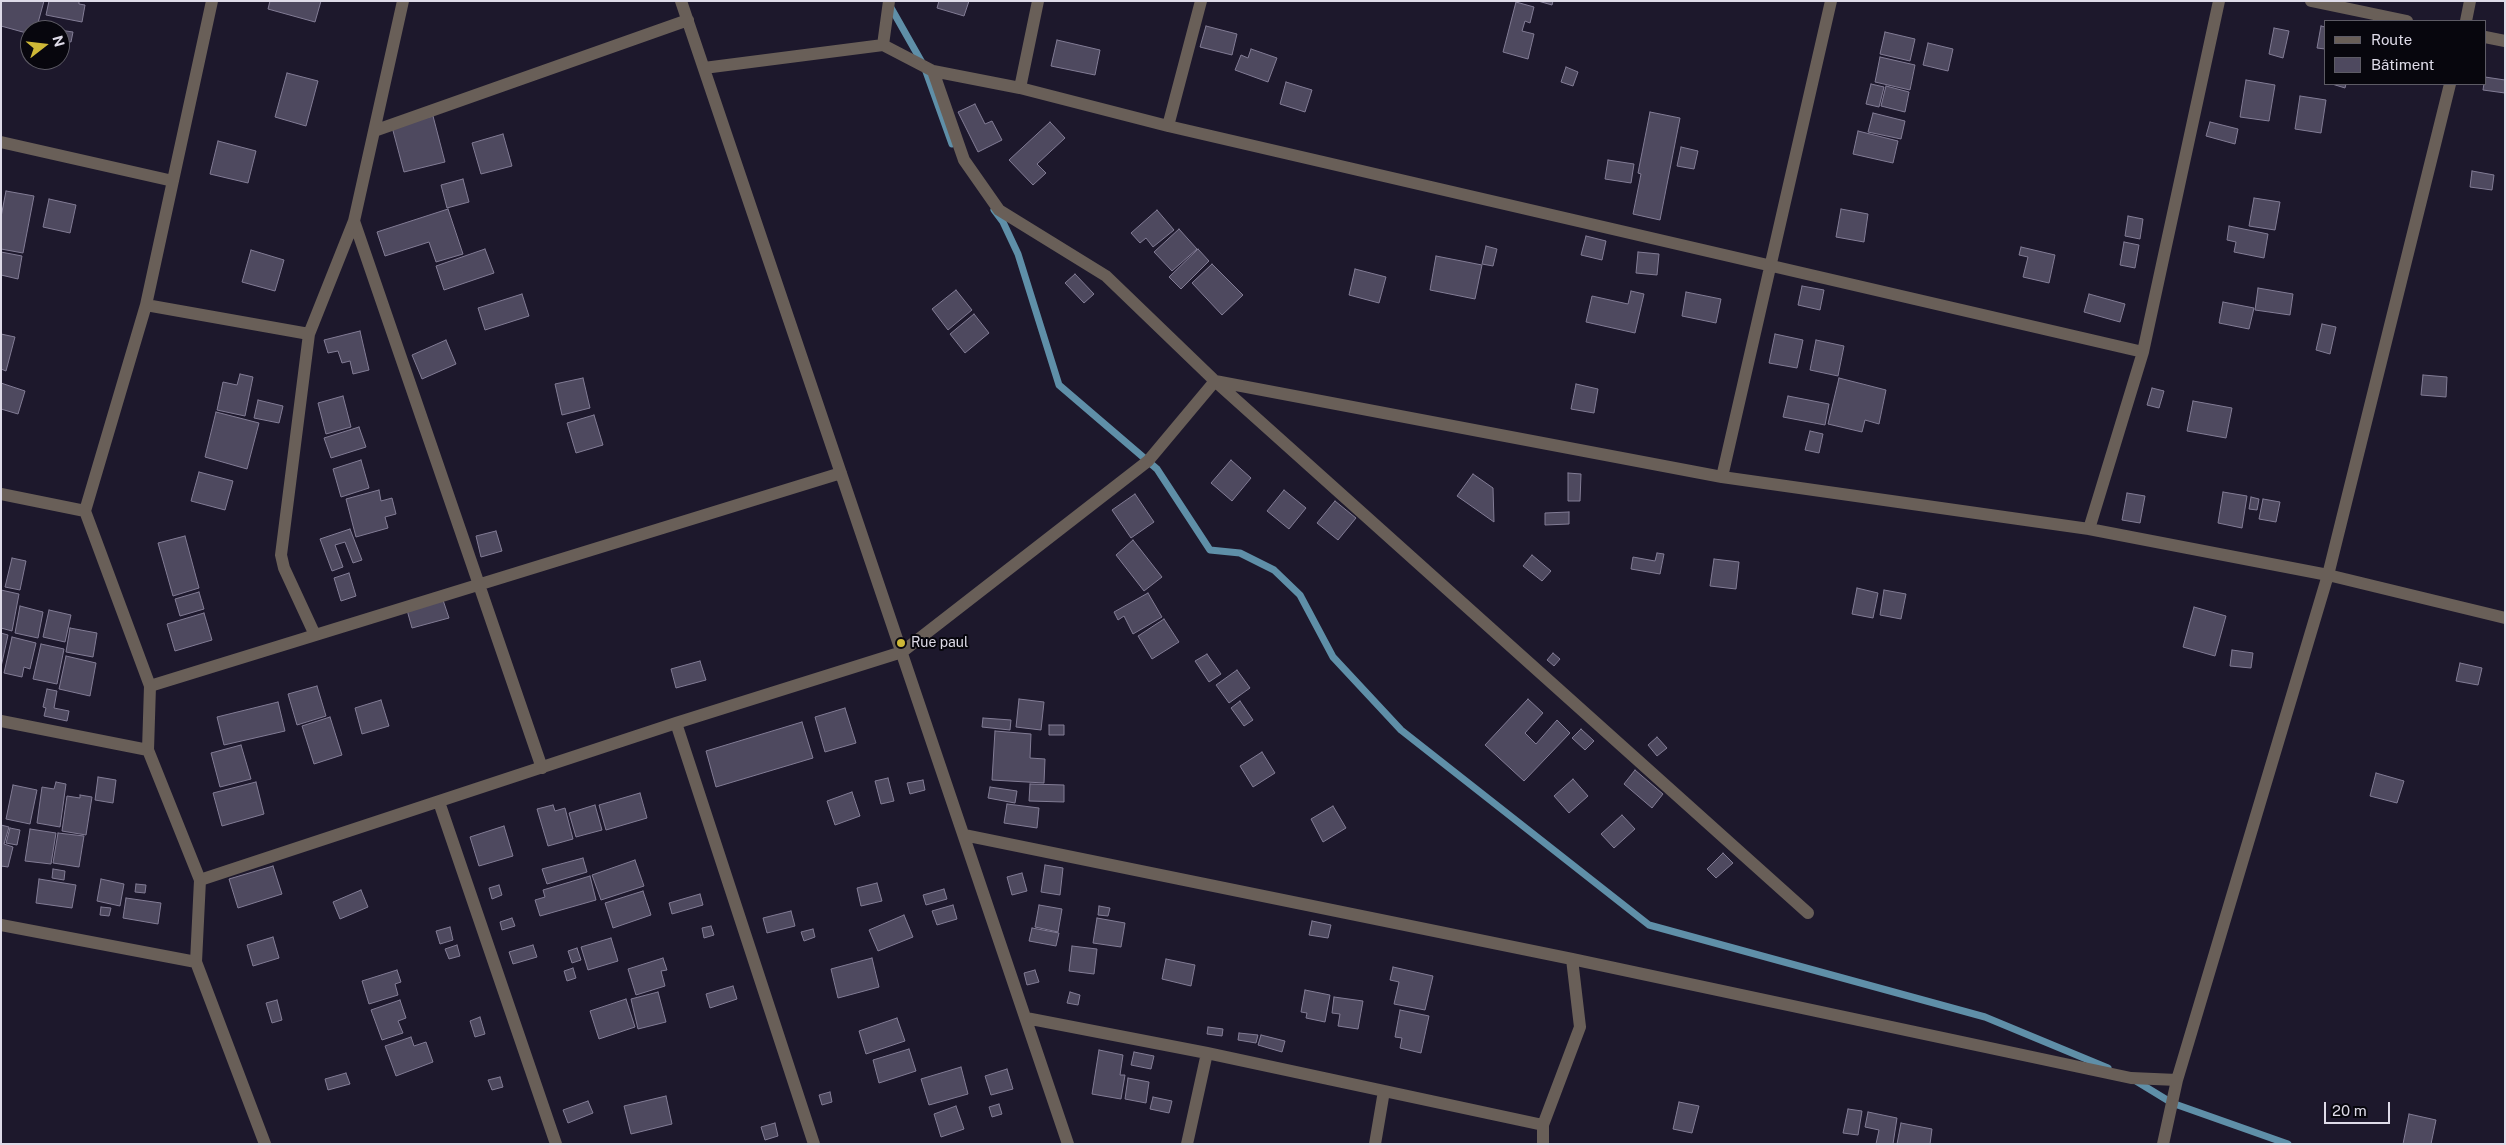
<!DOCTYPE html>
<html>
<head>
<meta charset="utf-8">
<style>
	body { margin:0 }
	#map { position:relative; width:2506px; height:1145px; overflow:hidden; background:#1d182c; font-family:"Public Sans",sans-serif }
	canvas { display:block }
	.frame { position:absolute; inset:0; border:2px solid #dedbe8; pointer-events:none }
	.legend { position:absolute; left:2324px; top:20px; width:162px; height:65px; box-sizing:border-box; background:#07060d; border:1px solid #5d5b65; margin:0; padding:6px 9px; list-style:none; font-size:15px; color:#dedbe8 }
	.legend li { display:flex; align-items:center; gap:10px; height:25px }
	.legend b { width:25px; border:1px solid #5d5b65 }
	.north { position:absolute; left:20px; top:20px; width:50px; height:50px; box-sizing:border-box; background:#07060d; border:1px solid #5d5b65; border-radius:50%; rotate:74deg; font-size:14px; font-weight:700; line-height:20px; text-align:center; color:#dedbe8 }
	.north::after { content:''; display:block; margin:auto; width:18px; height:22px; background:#ceb837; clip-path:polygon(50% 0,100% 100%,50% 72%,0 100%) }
	.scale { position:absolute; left:2324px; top:1102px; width:66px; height:22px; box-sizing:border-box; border:2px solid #dedbe8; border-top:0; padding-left:6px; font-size:15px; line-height:18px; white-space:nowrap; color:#dedbe8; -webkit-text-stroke:4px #07060d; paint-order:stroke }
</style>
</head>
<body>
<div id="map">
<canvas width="2506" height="1145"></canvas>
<div class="frame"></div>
<ul class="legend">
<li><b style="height:6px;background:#695f58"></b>Route</li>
<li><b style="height:14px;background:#4e495f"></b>Bâtiment</li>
</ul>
<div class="north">N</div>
<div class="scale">20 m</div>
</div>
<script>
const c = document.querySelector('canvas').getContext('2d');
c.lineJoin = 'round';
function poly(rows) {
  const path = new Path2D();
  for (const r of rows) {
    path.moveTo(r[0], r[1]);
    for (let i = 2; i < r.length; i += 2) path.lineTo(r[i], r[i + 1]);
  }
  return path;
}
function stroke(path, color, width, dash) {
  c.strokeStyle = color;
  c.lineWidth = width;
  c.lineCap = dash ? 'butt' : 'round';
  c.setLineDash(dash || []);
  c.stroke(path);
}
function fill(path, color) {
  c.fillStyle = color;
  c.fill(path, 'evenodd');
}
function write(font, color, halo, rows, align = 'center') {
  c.font = font + ' "Public Sans",sans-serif';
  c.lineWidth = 4;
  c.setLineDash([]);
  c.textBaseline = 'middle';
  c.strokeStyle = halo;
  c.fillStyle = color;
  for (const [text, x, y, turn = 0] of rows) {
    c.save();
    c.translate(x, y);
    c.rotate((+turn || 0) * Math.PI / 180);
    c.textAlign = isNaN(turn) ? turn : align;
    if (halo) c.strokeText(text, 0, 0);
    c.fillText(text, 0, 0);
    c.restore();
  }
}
stroke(poly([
	[890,6,924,66,952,144],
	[994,210,1003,222,1018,254,1059,385,1157,469,1210,550,1240,553,1274,570,1300,595,1333,657,1401,730,1649,925,1985,1017,2108,1068],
	[2136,1081,2172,1103,2288,1144]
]), '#5f8fa8', 7);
const building = poly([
	[1,1,44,1,36,30,30,30,30,34,1,26,1,1],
	[49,1,79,1,79,4,85,5,82,22,46,15,49,1],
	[270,1,321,1,315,22,268,9,270,1],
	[939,1,969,1,964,16,937,8,939,1],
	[1538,1,1553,1,1552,5,1538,1],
	[1516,2,1534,7,1530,23,1525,21,1522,31,1534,34,1528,59,1503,52,1516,2],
	[1206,26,1237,34,1232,55,1200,47,1206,26],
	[2321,26,2325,27,2325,49,2317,48,2321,26],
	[46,28,73,32,71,42,60,40,60,30,46,30,46,28],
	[2274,28,2289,31,2283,58,2269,54,2274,28],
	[1885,32,1915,39,1910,61,1880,54,1885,32],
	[1057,40,1100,50,1095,75,1051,66,1057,40],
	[1928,43,1953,49,1948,71,1923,65,1928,43],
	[1251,49,1277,58,1268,82,1235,70,1241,55,1248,58,1251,49],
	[1880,57,1915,65,1910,90,1875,82,1880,57],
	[1566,67,1578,72,1573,86,1561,82,1566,67],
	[287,73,318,81,306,126,275,117,287,73],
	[2485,77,2505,80,2505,93,2483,90,2485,77],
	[2246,80,2275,85,2269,121,2240,117,2246,80],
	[1286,82,1312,90,1305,112,1280,104,1286,82],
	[1871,84,1884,87,1879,107,1866,104,1871,84],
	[2332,84,2346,84,2345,88,2332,84],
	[1886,86,1909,92,1905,112,1881,106,1886,86],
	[2300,96,2326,100,2321,133,2295,129,2300,96],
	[975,104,985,124,992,121,1002,140,978,152,958,112,975,104],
	[1650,112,1680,118,1660,220,1633,214,1641,174,1638,173,1650,112],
	[1873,113,1905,121,1901,139,1868,132,1873,113],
	[433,116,445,162,404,172,392,127,433,116],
	[1050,122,1065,138,1037,164,1046,173,1033,185,1009,160,1050,122],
	[2210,122,2238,129,2235,144,2206,136,2210,122],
	[1858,131,1898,141,1893,163,1853,154,1858,131],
	[503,134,512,166,481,174,472,143,503,134],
	[218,141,256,151,248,183,210,174,218,141],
	[1681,147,1698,151,1694,169,1677,166,1681,147],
	[1608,160,1634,164,1631,183,1605,179,1608,160],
	[2472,171,2494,175,2492,190,2470,187,2472,171],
	[463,179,469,202,447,208,441,185,463,179],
	[6,191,34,196,23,253,1,249,1,217,6,191],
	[2254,198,2280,202,2275,230,2249,226,2254,198],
	[49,199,76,205,70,233,43,227,49,199],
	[448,209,463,254,436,262,429,242,385,256,377,232,448,209],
	[1841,209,1868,214,1864,242,1836,237,1841,209],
	[1157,210,1174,230,1153,247,1146,238,1140,243,1131,233,1157,210],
	[2128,216,2143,219,2140,239,2125,236,2128,216],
	[2229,226,2268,234,2264,258,2234,252,2236,242,2227,240,2229,226],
	[1179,229,1197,249,1172,271,1154,252,1179,229],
	[1586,236,1606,241,1602,260,1581,255,1586,236],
	[2124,242,2139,245,2135,268,2120,265,2124,242],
	[1486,246,1497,249,1493,266,1482,264,1486,246],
	[2021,247,2055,255,2049,283,2023,277,2028,257,2019,255,2021,247],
	[485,249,494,273,444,290,436,266,485,249],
	[1198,249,1209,261,1181,289,1169,277,1198,249],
	[251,250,284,260,275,291,242,282,251,250],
	[1,252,22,256,18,279,1,275,1,252],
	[1638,252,1659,254,1657,275,1636,273,1638,252],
	[1436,256,1482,265,1475,299,1430,290,1436,256],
	[1212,264,1243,295,1222,315,1192,283,1212,264],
	[1355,269,1386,277,1379,303,1349,295,1355,269],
	[1075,274,1094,294,1084,303,1065,283,1075,274],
	[1802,286,1824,290,1820,310,1798,305,1802,286],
	[2258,288,2293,294,2290,315,2255,310,2258,288],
	[956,290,972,310,948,330,932,309,956,290],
	[1631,291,1644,294,1635,333,1586,322,1592,296,1628,304,1631,291],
	[1686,292,1721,299,1716,323,1682,316,1686,292],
	[522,294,529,316,485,330,478,308,522,294],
	[2089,294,2125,304,2120,322,2084,312,2089,294],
	[2223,302,2254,308,2249,329,2219,323,2223,302],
	[974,314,989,333,965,353,950,334,974,314],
	[2322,324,2336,327,2330,354,2316,350,2322,324],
	[360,331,369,370,353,374,350,361,342,363,338,351,328,353,324,340,360,331],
	[1,334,15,337,6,371,1,369,1,334],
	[1775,334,1803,340,1797,368,1769,363,1775,334],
	[446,340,456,364,422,379,412,355,446,340],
	[1816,340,1844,346,1838,376,1810,370,1816,340],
	[240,374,253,377,245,416,217,410,223,382,237,385,240,374],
	[2423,375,2447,377,2446,397,2421,395,2423,375],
	[583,378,590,408,562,415,555,384,583,378],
	[1839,378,1886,390,1879,424,1865,420,1862,432,1828,424,1839,378],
	[1,383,25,391,18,414,1,409,1,383],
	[1576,384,1598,389,1594,413,1571,409,1576,384],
	[2152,388,2164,391,2159,408,2147,405,2152,388],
	[343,396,351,427,326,434,318,403,343,396],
	[1788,396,1829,404,1825,425,1783,417,1788,396],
	[258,400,283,406,279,423,254,418,258,400],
	[2193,401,2232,408,2226,438,2187,431,2193,401],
	[216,412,259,423,247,469,205,457,216,412],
	[594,415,603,445,576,453,567,423,594,415],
	[359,427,366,447,331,458,324,438,359,427],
	[1810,431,1823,434,1819,453,1805,450,1810,431],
	[361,460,369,488,341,497,333,469,361,460],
	[1231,460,1251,478,1232,501,1211,483,1231,460],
	[199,472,233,481,225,510,191,501,199,472],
	[1568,473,1581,474,1580,501,1568,501,1568,473],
	[1473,474,1493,488,1494,522,1457,496,1473,474],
	[379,490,381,501,392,498,396,514,385,517,388,528,356,537,346,499,379,490],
	[1284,490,1306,508,1289,529,1267,511,1284,490],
	[2223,492,2247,496,2242,528,2218,523,2223,492],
	[2127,493,2145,496,2140,523,2122,520,2127,493],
	[1135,494,1154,522,1131,538,1112,510,1135,494],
	[2251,497,2259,499,2257,510,2249,509,2251,497],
	[2263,499,2280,502,2276,522,2259,519,2263,499],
	[1335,501,1356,518,1338,540,1317,523,1335,501],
	[1569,512,1569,524,1545,525,1545,513,1569,512],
	[350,529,362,560,353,563,345,542,335,545,343,567,332,571,320,539,350,529],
	[496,531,502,551,481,557,476,536,496,531],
	[185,536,199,588,173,596,158,543,185,536],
	[1133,540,1162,577,1144,591,1116,555,1133,540],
	[1657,553,1664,554,1660,574,1631,569,1633,557,1655,561,1657,553],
	[1532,555,1551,571,1542,581,1523,566,1532,555],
	[12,558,26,561,20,590,5,587,12,558],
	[1714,559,1739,562,1736,589,1710,586,1714,559],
	[349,573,356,596,341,601,334,578,349,573],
	[1857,588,1878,593,1873,618,1852,614,1857,588],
	[1,590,19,594,12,631,1,628,1,590],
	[1884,590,1906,594,1901,619,1880,615,1884,590],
	[199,592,204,609,180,616,175,599,199,592],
	[1148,593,1162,617,1133,634,1124,616,1118,620,1114,612,1148,593],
	[443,600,449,618,412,628,407,610,443,600],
	[20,606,43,612,38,638,15,633,20,606],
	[2194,607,2226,616,2215,656,2183,647,2194,607],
	[49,610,71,615,65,642,43,637,49,610],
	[204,613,212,640,175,651,167,624,204,613],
	[1164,619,1179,642,1152,659,1138,636,1164,619],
	[70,628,97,633,93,657,66,652,70,628],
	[1,633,8,635,1,667,1,633],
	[12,637,36,643,30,669,24,667,22,677,4,673,12,637],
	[41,644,64,649,57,684,33,679,41,644],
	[2232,650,2253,653,2251,668,2230,666,2232,650],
	[1553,653,1560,659,1554,666,1547,660,1553,653],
	[1207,654,1221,674,1209,682,1195,661,1207,654],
	[66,656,96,663,90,696,59,689,66,656],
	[700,661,706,680,676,688,671,669,700,661],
	[2460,663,2482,668,2478,685,2456,681,2460,663],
	[1237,670,1250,688,1229,703,1216,685,1237,670],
	[317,686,326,716,297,725,288,694,317,686],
	[47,689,57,691,54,708,69,711,67,721,44,716,46,708,43,707,47,689],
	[1019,699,1044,702,1041,730,1016,727,1019,699],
	[1528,699,1543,713,1525,733,1536,744,1557,720,1570,733,1524,781,1485,745,1528,699],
	[381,700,389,726,362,734,355,708,381,700],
	[1240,701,1253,720,1244,726,1231,708,1240,701],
	[278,702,285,731,224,745,217,717,278,702],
	[845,708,856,743,825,752,815,717,845,708],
	[330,717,342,755,314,764,302,726,330,717],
	[983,718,1011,720,1010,730,982,727,983,718],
	[802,722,813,758,716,787,706,751,802,722],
	[1049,725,1064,725,1064,735,1049,735,1049,725],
	[1581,729,1594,741,1585,750,1572,738,1581,729],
	[995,731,1031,734,1030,758,1045,759,1044,783,992,780,995,731],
	[1657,737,1667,748,1657,756,1648,745,1657,737],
	[241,745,251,779,220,787,211,753,241,745],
	[1262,752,1275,773,1253,787,1240,766,1262,752],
	[1635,770,1663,794,1652,808,1624,784,1635,770],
	[2376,773,2404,781,2397,803,2370,796,2376,773],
	[98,777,116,780,113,803,95,800,98,777],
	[888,778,894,801,881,804,875,781,888,778],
	[1573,779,1588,796,1569,813,1554,796,1573,779],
	[923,780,925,790,910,794,907,783,923,780],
	[56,782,66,784,60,827,37,823,42,787,54,789,56,782],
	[256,782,264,814,222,826,213,793,256,782],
	[1030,784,1064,785,1064,802,1029,801,1030,784],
	[13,785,37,790,30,824,6,819,13,785],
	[990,787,1017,791,1015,803,988,798,990,787],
	[852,792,860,816,835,825,827,801,852,792],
	[640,793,647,818,606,830,599,805,640,793],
	[80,795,92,797,86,835,62,831,67,796,80,798,80,795],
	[1007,804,1039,808,1037,828,1004,823,1007,804],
	[553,805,555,811,565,808,573,839,548,846,537,809,553,805],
	[595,805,602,830,576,837,569,813,595,805],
	[1333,806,1346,828,1323,842,1311,819,1333,806],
	[1622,815,1635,829,1614,848,1601,834,1622,815],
	[1,825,9,827,4,844,13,847,8,867,1,866,1,825],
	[504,826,513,856,479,866,470,837,504,826],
	[10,828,20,830,17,845,6,843,10,828],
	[30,829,56,833,51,864,25,861,30,829],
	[58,833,84,836,79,867,53,863,58,833],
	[1723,853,1733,863,1716,878,1707,869,1723,853],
	[583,858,587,872,547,884,542,869,583,858],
	[635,860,644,886,601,900,592,875,635,860],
	[1045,865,1063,868,1060,895,1041,892,1045,865],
	[273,866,282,894,238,908,229,879,273,866],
	[53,869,65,871,64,880,52,878,53,869],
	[1022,873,1027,891,1012,895,1007,877,1022,873],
	[590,876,596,900,540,916,535,900,545,897,543,890,590,876],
	[39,879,76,885,72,908,36,903,39,879],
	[101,879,124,884,120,906,97,901,101,879],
	[877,883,882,901,861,906,857,888,877,883],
	[136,884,146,885,145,893,135,892,136,884],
	[499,885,502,895,492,899,489,888,499,885],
	[944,889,947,899,926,905,923,895,944,889],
	[361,890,368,907,340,919,333,902,361,890],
	[643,891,651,915,613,928,605,903,643,891],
	[700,894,703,905,672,914,669,903,700,894],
	[126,898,161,903,158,924,123,918,126,898],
	[953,905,957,919,937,925,932,911,953,905],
	[1039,905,1062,909,1058,932,1035,927,1039,905],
	[1099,906,1110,908,1108,916,1098,915,1099,906],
	[101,907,111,908,109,916,100,915,101,907],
	[791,911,795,926,767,933,763,918,791,911],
	[904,915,913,937,878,951,869,930,904,915],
	[512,918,515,926,502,930,500,922,512,918],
	[1097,918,1125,923,1121,947,1093,943,1097,918],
	[1312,921,1331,925,1328,938,1309,935,1312,921],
	[711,926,714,935,704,938,702,928,711,926],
	[450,927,453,940,440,944,436,931,450,927],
	[1032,928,1059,933,1056,946,1029,941,1032,928],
	[813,929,815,937,804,941,801,932,813,929],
	[273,937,279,958,253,966,247,945,273,937],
	[611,938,618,961,588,970,581,947,611,938],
	[457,945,460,956,449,959,445,949,457,945],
	[533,945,537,957,513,964,509,952,533,945],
	[1072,946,1097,949,1094,974,1069,971,1072,946],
	[577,948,581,960,572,963,568,951,577,948],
	[663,958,667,970,661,971,665,986,636,995,628,969,663,958],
	[872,958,879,987,838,998,831,969,872,958],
	[1166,959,1195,965,1191,986,1162,979,1166,959],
	[1393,967,1433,976,1425,1010,1394,1004,1399,982,1390,980,1393,967],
	[573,968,576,978,567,981,564,971,573,968],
	[397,970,401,982,395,984,398,995,369,1004,362,981,397,970],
	[1035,970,1039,982,1027,985,1024,973,1035,970],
	[733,986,737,999,710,1008,706,994,733,986],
	[1305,990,1330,995,1325,1022,1306,1018,1307,1013,1301,1012,1305,990],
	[658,992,666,1022,638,1029,631,999,658,992],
	[1070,992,1080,995,1078,1005,1067,1003,1070,992],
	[1334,997,1363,1001,1358,1029,1338,1026,1340,1014,1332,1013,1334,997],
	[626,999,635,1027,599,1039,590,1011,626,999],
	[277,1000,282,1020,272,1023,266,1003,277,1000],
	[400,1000,406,1018,398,1021,403,1033,382,1040,371,1010,400,1000],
	[1400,1010,1429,1016,1421,1053,1400,1048,1402,1038,1395,1037,1400,1010],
	[480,1017,485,1034,475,1037,470,1021,480,1017],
	[897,1018,905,1041,866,1054,859,1031,897,1018],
	[1208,1027,1223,1029,1222,1036,1207,1034,1208,1027],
	[1239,1033,1258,1035,1256,1043,1238,1040,1239,1033],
	[1261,1035,1285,1041,1282,1052,1258,1045,1261,1035],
	[411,1037,414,1046,426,1042,433,1062,396,1076,385,1046,411,1037],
	[909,1049,916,1071,879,1083,873,1060,909,1049],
	[1099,1050,1123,1055,1120,1075,1125,1075,1121,1099,1092,1094,1099,1050],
	[1134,1052,1154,1056,1151,1069,1131,1065,1134,1052],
	[961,1067,968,1094,929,1105,921,1079,961,1067],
	[1007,1069,1013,1089,991,1095,985,1076,1007,1069],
	[346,1073,350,1084,328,1090,325,1079,346,1073],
	[500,1077,503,1087,492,1090,488,1080,500,1077],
	[1128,1078,1149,1082,1146,1103,1125,1099,1128,1078],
	[830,1092,832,1102,822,1105,819,1095,830,1092],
	[666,1096,672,1124,631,1134,624,1106,666,1096],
	[1153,1097,1172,1101,1169,1113,1150,1109,1153,1097],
	[588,1101,593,1113,568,1123,563,1110,588,1101],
	[1679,1102,1699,1106,1692,1133,1673,1129,1679,1102],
	[999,1104,1002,1114,992,1117,989,1107,999,1104],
	[956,1106,964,1129,941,1137,934,1114,956,1106],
	[1848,1109,1862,1111,1858,1135,1843,1133,1848,1109],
	[1868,1112,1897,1118,1893,1144,1876,1144,1879,1130,1865,1127,1868,1112],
	[2409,1114,2436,1120,2431,1144,2403,1144,2409,1114],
	[775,1123,778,1136,765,1140,761,1127,775,1123],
	[1901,1123,1932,1129,1930,1144,1897,1144,1901,1123]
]);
fill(building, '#4e495f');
stroke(building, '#827c95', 1);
stroke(poly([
	[212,1,146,305,85,511,150,686,148,750,200,880,196,962,265,1144],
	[681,1,1068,1144],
	[2311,1,2407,21],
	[2466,21,2470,1],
	[2485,37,2505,41],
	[883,45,889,1],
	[704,68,883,45,933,71,1020,88,1168,126,2143,352],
	[933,71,964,160,999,210,1106,276,1215,381,1808,913],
	[1020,88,1038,1],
	[1168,126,1201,1],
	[374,131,688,20],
	[1,142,173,181],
	[354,221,542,768],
	[146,305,309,334],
	[1722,477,1831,1],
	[1,494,85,511],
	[2089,529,2143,352,2219,1],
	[315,635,284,568,281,555,309,334,354,221,403,1],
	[150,686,841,473],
	[1,721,148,750],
	[676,723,814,1144],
	[439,802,556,1144],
	[964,835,1572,959,2131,1078,2177,1080],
	[200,880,676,723,902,652,1148,461,1215,381,1722,477,2089,529,2328,575,2505,618],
	[1,925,196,962],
	[1026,1018,1207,1053,1543,1125],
	[1187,1144,1207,1053],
	[1375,1144,1384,1091],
	[1543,1144,1543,1125,1580,1027,1572,959],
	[2163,1144,2177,1080,2328,575,2450,84]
]), '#695f58', 12);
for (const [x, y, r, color] of [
	[901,643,5,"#ceb837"]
]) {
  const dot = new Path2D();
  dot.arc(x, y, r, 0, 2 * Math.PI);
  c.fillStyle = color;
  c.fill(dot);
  stroke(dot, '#07060d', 2);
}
write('14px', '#dedbe8', '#07060d', [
	["Rue paul",911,643]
], 'left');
</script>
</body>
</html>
